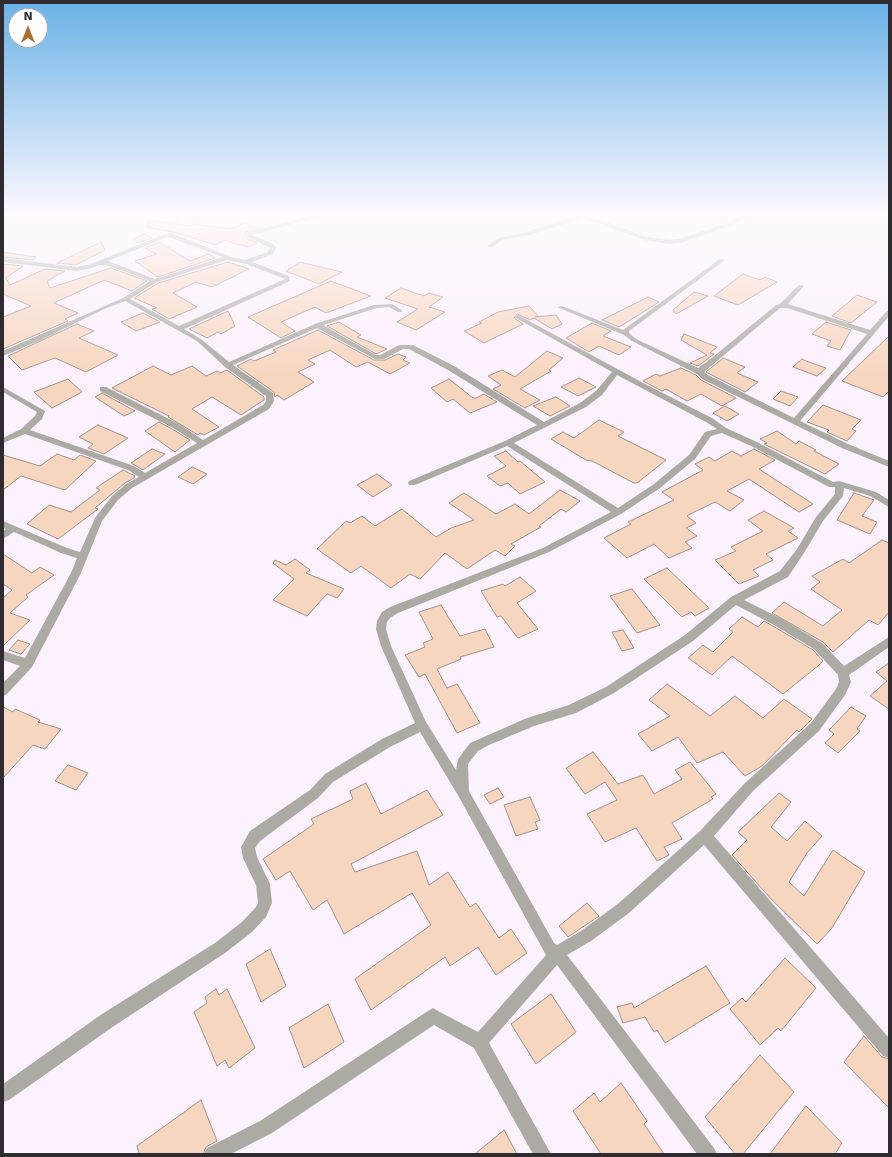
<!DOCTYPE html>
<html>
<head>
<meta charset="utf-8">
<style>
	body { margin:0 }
	#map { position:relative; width:892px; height:1157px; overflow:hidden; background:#fcf1fe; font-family:"DejaVu Sans",sans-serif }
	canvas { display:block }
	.frame { position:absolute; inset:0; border:4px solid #302b30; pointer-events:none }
	.north { position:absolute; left:8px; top:8px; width:40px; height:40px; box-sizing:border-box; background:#fff; border:1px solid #acaaac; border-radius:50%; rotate:0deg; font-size:11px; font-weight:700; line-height:16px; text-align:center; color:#302b30 }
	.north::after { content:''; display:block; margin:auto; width:14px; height:18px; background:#a86e2e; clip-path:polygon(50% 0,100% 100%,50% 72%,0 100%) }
</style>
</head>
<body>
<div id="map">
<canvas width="892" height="1157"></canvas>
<div class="frame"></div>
<div class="north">N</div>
</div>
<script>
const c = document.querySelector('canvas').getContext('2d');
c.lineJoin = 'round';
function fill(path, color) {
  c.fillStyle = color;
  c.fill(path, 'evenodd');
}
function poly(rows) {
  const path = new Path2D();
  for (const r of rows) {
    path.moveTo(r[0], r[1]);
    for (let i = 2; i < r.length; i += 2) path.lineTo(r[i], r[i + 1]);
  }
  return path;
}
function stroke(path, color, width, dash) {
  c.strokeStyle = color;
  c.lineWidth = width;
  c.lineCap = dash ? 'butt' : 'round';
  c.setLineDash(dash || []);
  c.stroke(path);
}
const building = poly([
	[149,220,192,226,195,224,230,229,245,223,257,229,246,232,245,234,247,238,258,243,248,247,224,240,216,245,173,232,147,227,149,220],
	[144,233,152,238,138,243,133,240,144,233],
	[101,242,105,250,76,265,57,263,101,242],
	[159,242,190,261,209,254,215,258,158,277,135,261,156,254,145,248,159,242],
	[3,252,36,257,32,260,3,257,3,252],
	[228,262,249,269,212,287,196,282,173,293,197,307,169,319,152,309,157,308,134,298,158,283,228,262],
	[300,262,342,272,319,284,286,271,300,262],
	[3,264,23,266,6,278,10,285,45,269,65,271,47,281,50,288,111,268,147,281,132,291,104,280,54,303,78,313,65,319,68,321,3,349,3,317,31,306,3,294,3,264],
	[743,274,760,280,765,277,777,282,738,305,714,296,743,274],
	[331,281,371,296,326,313,315,307,281,322,295,331,281,338,248,317,331,281],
	[401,288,424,296,429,293,443,297,429,307,445,312,416,330,397,322,418,309,385,298,401,288],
	[694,292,708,296,676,314,673,310,694,292],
	[857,295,877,302,851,323,832,316,857,295],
	[648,297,659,302,619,327,602,320,648,297],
	[529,306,538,316,535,317,556,315,562,324,552,329,534,318,530,320,517,314,514,318,523,324,484,343,464,331,482,323,479,322,498,312,529,306],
	[228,311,235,326,221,334,218,332,207,338,189,329,228,311],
	[143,313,160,322,136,331,121,322,143,313],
	[339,322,361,335,357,337,387,349,376,354,327,326,339,322],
	[826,322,851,330,840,350,827,346,831,341,812,334,826,322],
	[592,323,611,331,603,336,631,347,619,355,599,346,589,352,566,338,592,323],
	[77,324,94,331,79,338,118,355,86,372,55,358,22,370,8,356,77,324],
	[318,330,374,360,385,360,398,354,406,357,403,360,410,363,390,374,368,362,356,367,330,350,308,360,315,364,298,372,314,382,284,400,277,395,275,397,274,392,237,366,251,359,254,361,276,352,273,350,318,330],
	[684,334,717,347,710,353,714,354,698,366,690,363,707,355,681,340,684,334],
	[889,336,889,391,883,397,842,381,889,336],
	[547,351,563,358,549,370,551,371,520,389,540,400,525,408,493,389,501,385,488,376,502,370,515,377,547,351],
	[723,358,745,367,737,373,758,382,745,392,706,372,723,358],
	[802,359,806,361,826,368,817,376,793,367,802,359],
	[153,366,171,375,192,366,206,376,217,371,220,373,227,370,264,397,264,400,241,415,212,397,192,409,219,427,204,435,200,433,198,435,168,417,169,416,112,388,153,366],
	[681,368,696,375,701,380,736,398,722,406,701,394,687,401,666,389,662,391,643,381,656,374,660,376,681,368],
	[579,378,596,387,578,396,561,387,579,378],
	[68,379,82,392,52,408,34,392,68,379],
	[449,379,473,398,476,398,484,394,497,402,470,413,453,399,447,402,431,388,449,379],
	[781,391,798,397,790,406,773,399,781,391],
	[102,393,135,411,124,416,95,397,102,393],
	[556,397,570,406,550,416,533,406,556,397],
	[823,405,861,420,852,429,856,431,847,441,827,432,829,430,807,422,823,405],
	[725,406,739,414,727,421,713,413,725,406],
	[599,420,624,432,618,436,666,460,637,483,634,483,592,461,586,460,551,439,563,432,574,438,599,420],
	[159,422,172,429,190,440,175,452,145,431,159,422],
	[98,425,128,438,104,454,88,448,93,444,79,437,98,425],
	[777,431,796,444,799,441,816,450,814,451,839,464,825,474,764,444,767,443,760,439,777,431],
	[152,449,165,454,143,470,131,463,152,449],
	[754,449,775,460,759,469,813,504,799,512,749,479,727,491,744,500,730,511,715,502,688,515,687,516,696,523,686,528,697,536,685,542,692,548,669,558,654,544,627,558,604,538,631,524,628,522,674,500,662,492,703,470,695,464,709,457,715,461,732,451,741,456,754,449],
	[506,451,518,462,520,461,545,482,520,494,508,483,500,486,487,476,506,466,494,456,506,451],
	[57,454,74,460,80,455,96,461,65,490,21,476,3,490,3,455,40,466,57,454],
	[192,467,207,474,193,484,178,477,192,467],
	[123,470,135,476,134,478,125,483,95,508,98,509,58,539,27,524,49,505,71,512,100,490,96,488,123,470],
	[377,474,392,485,373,497,357,485,377,474],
	[560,490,580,501,566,512,561,509,539,526,541,527,511,544,515,546,505,556,495,550,467,569,445,553,420,579,410,574,391,588,361,566,351,573,317,549,346,521,350,523,362,516,375,526,402,509,436,537,451,528,474,520,449,503,464,493,496,514,515,504,529,514,560,490],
	[854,493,874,500,862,516,877,522,870,534,837,520,854,493],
	[764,511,794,528,788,531,798,538,766,554,773,560,753,570,759,576,739,584,715,560,736,551,731,547,763,531,748,520,764,511],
	[882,540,889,543,889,612,878,625,869,620,833,652,823,642,772,613,784,602,823,626,842,610,811,589,820,582,812,576,843,559,849,563,882,540],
	[3,554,32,573,40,567,54,575,26,595,28,597,10,613,30,620,3,646,3,598,12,590,3,584,3,554],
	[295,559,310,570,306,573,344,589,337,598,327,594,307,616,273,600,294,579,273,563,275,560,286,565,295,559],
	[667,568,709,608,695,616,691,612,682,617,644,579,667,568],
	[520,577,536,591,517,603,538,629,518,638,501,616,497,617,481,591,503,584,505,586,520,577],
	[632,589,660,625,637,633,610,596,632,589],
	[441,605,460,636,485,629,494,647,460,657,461,659,437,669,447,688,457,684,480,723,457,733,425,674,419,677,405,655,425,647,423,643,433,639,419,612,441,605],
	[742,617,758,627,764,621,773,626,813,650,823,661,819,665,783,694,732,656,712,675,688,658,703,645,713,652,733,632,729,629,742,617],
	[623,630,634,648,622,651,612,632,623,630],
	[18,640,30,644,21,654,9,650,18,640],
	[889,663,889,709,870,696,887,681,876,672,889,663],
	[667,684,710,716,735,696,763,718,784,699,812,719,799,732,797,730,762,766,745,776,723,752,697,763,678,737,652,751,638,734,670,716,649,700,667,684],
	[3,707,13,712,15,709,40,720,38,722,61,729,45,749,33,745,3,778,3,707],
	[851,707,866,716,857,729,860,731,838,753,825,743,834,734,829,730,851,707],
	[593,752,618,784,643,775,654,794,682,779,675,770,690,762,716,794,711,797,713,799,672,823,682,839,664,847,669,855,657,861,636,828,605,842,587,814,617,800,605,782,585,794,566,768,593,752],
	[68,765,88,773,76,790,55,781,68,765],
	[366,783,381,814,427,790,443,815,351,864,355,872,417,851,429,885,448,872,470,907,476,903,499,938,511,929,527,953,496,975,478,947,450,966,445,957,371,1010,355,979,431,925,412,893,344,934,327,900,313,910,290,871,276,880,263,859,314,824,311,819,353,799,350,791,366,783],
	[498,788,504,797,490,804,484,795,498,788],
	[779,793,791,802,771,827,787,841,805,821,822,836,807,853,789,882,804,896,833,850,865,872,832,928,817,944,771,899,732,855,747,840,738,832,779,793],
	[530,797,540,820,535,822,538,829,516,836,504,805,530,797],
	[587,903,599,916,568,937,559,926,587,903],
	[270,949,286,986,261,1002,246,964,270,949],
	[785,958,816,988,781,1031,778,1028,760,1045,730,1009,742,998,746,1002,785,958],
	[706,966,730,1003,665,1043,657,1030,654,1032,645,1017,623,1023,617,1007,632,1003,634,1008,706,966],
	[216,989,219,995,227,989,255,1048,229,1068,225,1060,217,1066,194,1012,207,1003,205,997,216,989],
	[551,994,576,1032,536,1064,511,1024,551,994],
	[328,1004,344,1042,304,1068,289,1028,328,1004],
	[864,1036,882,1057,889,1059,889,1108,844,1062,864,1036],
	[760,1055,794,1092,743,1154,735,1154,705,1117,760,1055],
	[621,1083,647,1121,644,1124,664,1154,601,1154,573,1111,594,1093,600,1102,621,1083],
	[201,1100,217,1141,206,1147,203,1154,139,1154,137,1146,201,1100],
	[806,1106,842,1143,835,1154,770,1154,806,1106],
	[504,1130,517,1154,475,1154,504,1130]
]);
fill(building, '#f7d6bf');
stroke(building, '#a09289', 1);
fill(poly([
	[316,215,326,215,252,235,273,244,276,248,273,254,252,262,289,276,290,281,184,329,201,339,229,362,315,324,374,305,392,304,402,310,402,312,398,312,389,307,377,308,323,325,376,355,380,355,399,345,413,345,454,366,544,422,580,403,596,391,612,372,516,318,515,317,518,315,645,384,712,418,726,428,757,442,833,482,839,481,876,492,889,500,889,507,870,496,844,488,843,496,823,521,804,553,788,577,744,600,782,619,822,643,844,666,889,637,889,647,849,675,851,682,845,695,819,731,753,791,714,836,889,1038,889,1058,883,1056,704,845,629,913,591,941,567,955,714,1148,717,1154,697,1154,557,965,489,1043,551,1154,533,1154,474,1048,434,1025,272,1133,231,1154,204,1154,207,1148,260,1121,428,1011,433,1008,438,1011,478,1032,546,955,459,797,420,732,390,747,333,782,318,798,260,841,255,848,257,857,270,884,272,903,266,917,252,932,225,953,114,1026,9,1100,3,1102,3,1084,102,1014,215,943,242,922,256,907,258,903,256,885,243,858,241,847,250,831,310,790,325,774,382,739,415,723,381,646,376,629,377,621,382,612,390,607,543,548,611,512,507,446,415,485,409,485,408,483,409,481,505,441,537,425,448,370,409,349,403,349,384,359,375,359,317,328,233,365,273,393,274,401,269,409,132,488,118,500,102,521,81,573,32,667,7,694,3,696,3,683,20,666,3,660,3,651,25,658,71,573,77,558,61,553,14,532,3,539,3,531,6,529,3,528,3,521,67,548,80,552,95,518,112,496,126,484,139,477,128,470,25,434,3,443,3,438,21,429,35,416,37,412,3,392,3,387,45,411,42,419,30,430,134,466,145,473,197,443,173,428,100,391,100,387,106,387,179,424,203,440,263,405,266,401,266,396,225,367,197,341,125,301,102,310,41,340,3,356,3,351,123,298,150,281,106,265,99,265,92,268,77,271,3,262,3,258,77,267,88,265,165,234,172,233,231,257,245,260,268,252,270,248,248,237,246,233,316,215],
	[168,237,223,257,155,279,108,261,168,237],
	[227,260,246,264,285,279,179,326,130,299,157,282,227,260],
	[617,375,706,422,717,429,705,432,689,455,654,484,618,508,514,443,586,407,602,395,617,375],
	[722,433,751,446,829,487,835,487,835,494,816,517,797,549,780,571,731,597,685,635,606,687,569,705,527,718,470,743,458,759,456,770,426,722,391,646,386,629,387,622,390,618,398,613,549,552,621,514,660,488,695,459,711,436,722,433],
	[736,605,774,625,814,649,838,675,839,682,836,689,811,723,745,783,700,831,619,903,581,931,557,945,554,943,469,791,468,764,478,751,489,745,534,726,576,713,614,693,693,641,736,605],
	[578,215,587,215,647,237,669,240,679,239,728,223,743,215,750,215,732,225,680,243,669,244,644,240,584,218,530,235,502,240,492,247,487,246,498,238,527,232,578,215],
	[720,259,725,260,629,331,629,333,636,339,698,368,713,357,776,305,780,304,799,285,804,286,788,304,870,330,887,311,889,310,889,316,874,334,800,421,848,444,889,461,889,467,842,448,702,379,697,374,632,341,624,335,557,307,562,306,623,330,720,259],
	[780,308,787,308,867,334,794,418,708,375,704,372,780,308]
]), '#ababa4');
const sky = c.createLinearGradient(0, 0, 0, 377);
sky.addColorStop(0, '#69b2e7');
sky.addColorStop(0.57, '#fef9ff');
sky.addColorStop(1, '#fef9ff00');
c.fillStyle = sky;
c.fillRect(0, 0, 892, 377);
</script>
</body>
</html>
